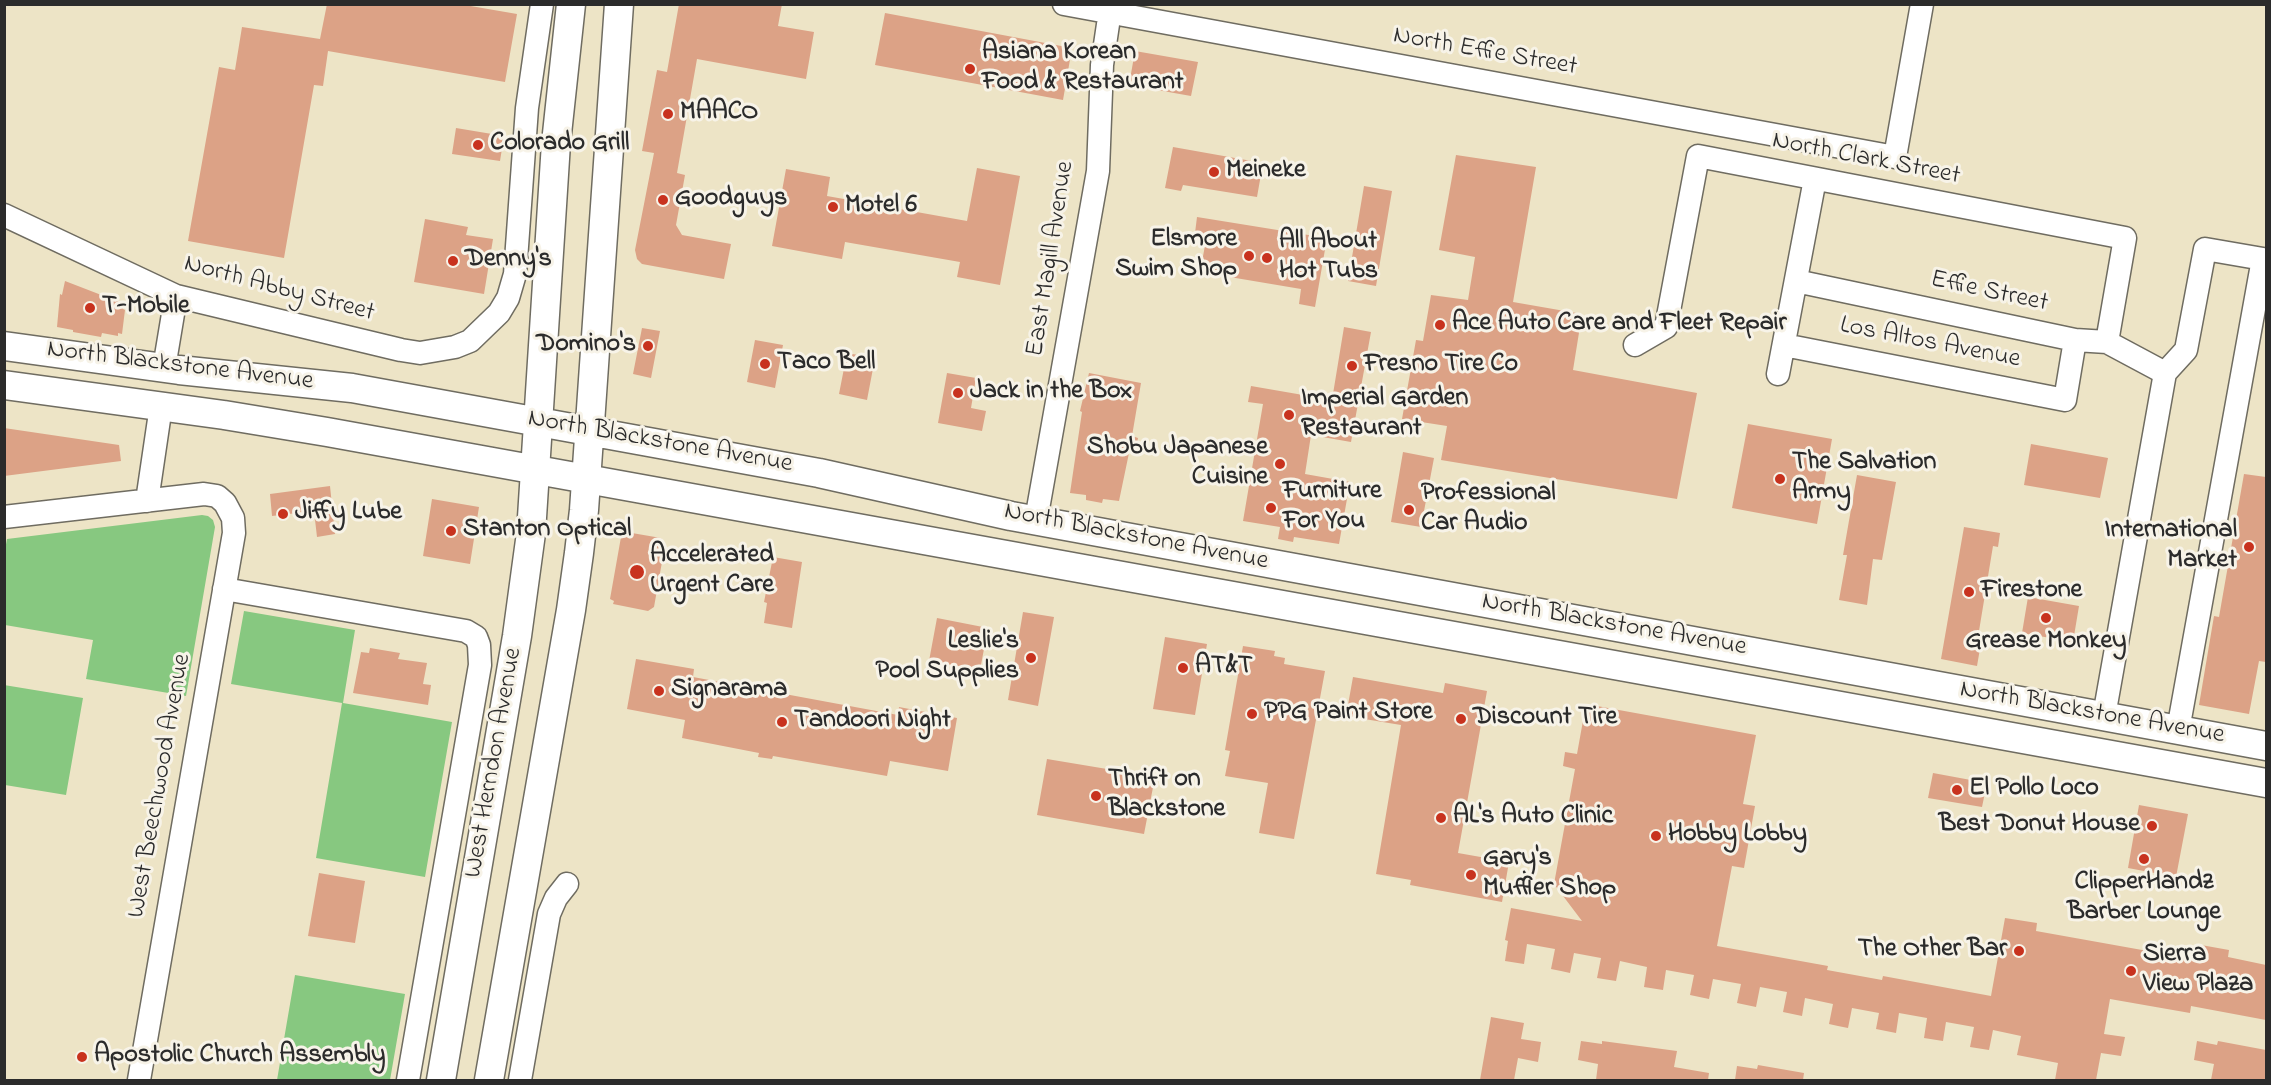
<!DOCTYPE html>
<html>
<head>
<meta charset="utf-8">
<style>
	body { margin:0 }
	#map { position:relative; width:2271px; height:1085px; overflow:hidden; background:#ede4c6; font-family:"Indie Flower",sans-serif }
	canvas { display:block }
	.frame { position:absolute; inset:0; border:6px solid #2b2b2b; pointer-events:none }
</style>
</head>
<body>
<div id="map">
<canvas width="2271" height="1085"></canvas>
<div class="frame"></div>
</div>
<script>
const c = document.querySelector('canvas').getContext('2d');
c.lineJoin = 'round';
function fill(path, color) {
  c.fillStyle = color;
  c.fill(path, 'evenodd');
}
function poly(rows) {
  const path = new Path2D();
  for (const r of rows) {
    path.moveTo(r[0], r[1]);
    for (let i = 2; i < r.length; i += 2) path.lineTo(r[i], r[i + 1]);
  }
  return path;
}
function stroke(path, color, width, dash) {
  c.strokeStyle = color;
  c.lineWidth = width;
  c.lineCap = dash ? 'butt' : 'round';
  c.setLineDash(dash || []);
  c.stroke(path);
}
function write(font, color, halo, rows, align = 'center') {
  c.font = font + ' "Indie Flower",sans-serif';
  c.lineWidth = 6;
  c.setLineDash([]);
  c.textBaseline = 'middle';
  c.strokeStyle = halo;
  c.fillStyle = color;
  for (const [text, x, y, turn = 0] of rows) {
    c.save();
    c.translate(x, y);
    c.rotate((+turn || 0) * Math.PI / 180);
    c.textAlign = isNaN(turn) ? turn : align;
    if (halo) c.strokeText(text, 0, 0);
    c.fillText(text, 0, 0);
    c.restore();
  }
}
fill(poly([
	[202,515,208,516,213,520,215,527,186,696,86,679,93,640,5,625,4,555,7,539],
	[244,611,355,630,343,703,452,722,425,877,316,858,342,703,231,684],
	[4,685,83,698,66,795,5,785],
	[295,975,405,994,390,1080,277,1080]
]), '#87c880');
fill(poly([
	[327,4,459,4,517,14,505,82,328,51,323,86,314,85,284,258,188,241,219,67,235,70,242,27,320,39],
	[679,4,782,4,778,26,814,32,806,79,697,59,677,173,685,175,676,225,682,235,731,244,724,279,642,264,637,259,635,250,654,153,642,151,657,70,667,72],
	[885,13,1072,48,1063,100,875,65],
	[1135,51,1198,62,1191,96,1129,85],
	[456,128,504,136,500,161,452,154],
	[1173,147,1263,163,1257,197,1183,185,1181,191,1165,188],
	[1456,155,1536,167,1513,302,1582,314,1573,370,1697,393,1677,499,1441,460,1447,426,1402,419,1416,340,1423,341,1431,295,1468,300,1475,257,1439,250],
	[977,168,1020,176,1000,285,957,277,960,262,845,242,842,259,772,246,786,169,830,177,827,196,967,221],
	[1364,186,1392,191,1376,286,1348,281],
	[1197,217,1327,238,1315,307,1299,304,1301,289,1200,272,1207,235,1195,233],
	[425,219,468,227,466,235,493,239,484,294,414,282],
	[65,281,122,303,123,309,125,310,122,334,118,333,118,336,102,333,101,337,73,332,73,330,57,327,60,294,62,295],
	[1344,327,1371,332,1351,442,1311,435,1305,474,1350,482,1339,544,1294,537,1293,542,1278,539,1280,527,1243,521,1263,404,1248,402,1251,386,1332,400],
	[642,328,660,331,651,378,633,374],
	[755,340,783,345,775,388,747,382],
	[847,353,875,358,867,400,839,394],
	[947,373,976,378,971,408,986,411,982,431,938,423],
	[1089,373,1141,383,1132,436,1138,438,1135,453,1129,453,1119,501,1103,499,1102,503,1086,500,1086,495,1070,493,1082,412,1080,411],
	[1748,424,1832,439,1817,524,1732,508],
	[4,428,119,445,121,461,4,476],
	[2031,444,2108,458,2100,498,2024,485],
	[1403,452,1434,458,1421,527,1391,522],
	[2244,474,2266,477,2266,662,2259,661,2249,714,2199,705,2214,616,2219,617],
	[1857,475,1896,482,1882,560,1873,559,1867,605,1839,600,1847,555,1843,555],
	[330,486,335,534,317,537,314,511,272,516,270,494],
	[432,499,479,507,470,564,423,556],
	[1964,527,2000,533,1998,547,1993,546,1978,637,1982,637,1977,666,1941,659],
	[626,532,661,538,665,545,654,607,648,611,613,604,614,601,610,599,621,537],
	[773,557,802,562,792,628,764,623,767,603,764,602],
	[2028,597,2079,606,2073,642,2022,633],
	[1023,612,1054,617,1038,706,1008,700],
	[937,618,988,628,980,670,929,661],
	[1165,637,1207,644,1195,715,1153,709],
	[1243,646,1275,651,1274,656,1285,658,1284,664,1325,671,1294,839,1259,833,1268,783,1225,776,1230,751,1225,750],
	[370,648,400,653,398,659,427,663,423,684,431,685,428,705,353,693,361,652,369,653],
	[636,659,694,669,693,677,898,715,899,707,957,718,948,771,890,761,887,776,773,756,772,759,758,757,759,753,682,738,685,720,627,709],
	[1353,677,1443,693,1445,683,1487,691,1458,853,1509,862,1502,902,1410,885,1411,880,1376,874,1401,725,1346,716],
	[1586,704,1756,735,1743,804,1755,806,1744,868,1732,866,1717,946,1828,966,1827,970,1882,980,1883,976,1991,996,2005,918,2037,923,2036,931,2198,960,2201,945,2229,950,2228,957,2266,965,2266,1020,2191,1006,2190,1013,2110,999,2104,1034,2125,1037,2121,1056,2101,1053,2096,1080,2055,1080,2058,1063,2017,1055,2021,1036,1993,1030,1989,1050,1970,1047,1974,1027,1946,1022,1943,1041,1924,1038,1927,1018,1899,1013,1896,1033,1876,1029,1879,1013,1852,1008,1848,1028,1838,1026,1829,1024,1833,1004,1805,998,1802,1016,1783,1012,1787,992,1760,987,1756,1007,1737,1003,1741,984,1713,979,1709,999,1690,995,1694,975,1666,970,1663,990,1644,987,1647,967,1620,961,1616,981,1597,978,1601,958,1574,953,1570,973,1561,971,1551,969,1555,949,1527,944,1524,964,1505,961,1508,941,1505,940,1511,908,1582,921,1554,884,1575,769,1563,766,1565,752,1577,754],
	[1047,759,1155,777,1144,834,1037,815],
	[1933,773,1987,783,1982,807,1928,798],
	[2139,805,2188,814,2176,877,2128,868],
	[319,873,365,881,355,943,308,936],
	[1491,1017,1524,1023,1521,1039,1541,1042,1538,1062,1518,1058,1514,1080,1480,1080],
	[1581,1041,1602,1044,1602,1041,1677,1051,1674,1067,1709,1073,1708,1080,1596,1080,1598,1064,1578,1060],
	[2197,1041,2217,1045,2218,1041,2266,1050,2266,1080,2211,1080,2214,1064,2194,1060],
	[1758,1065,1804,1073,1803,1080,1735,1080,1737,1066,1757,1069]
]), '#dca286');
const minor = poly([
	[1064,4,1895,157,1922,4],
	[4,215,176,296,401,350,420,353,455,347,470,341,499,313,508,298,515,274,527,108,542,4],
	[1796,281,2075,340,2107,342,2165,373],
	[1635,345,1666,327,1698,156,2125,238,2107,342],
	[1784,345,2065,400,2075,340],
	[164,368,176,296],
	[1778,374,1815,179],
	[147,501,161,406],
	[4,517,204,494,217,496,225,503,233,518,234,533,139,1080],
	[1036,520,1098,171,1102,65,1111,4],
	[224,589,466,631,476,637,479,645,480,665,408,1080],
	[2104,716,2165,373,2186,350,2205,249,2263,259,2178,730],
	[520,1080,549,914,556,898,567,884]
]);
const major = poly([
	[4,346,179,370,352,388,819,473,1011,516,2266,746],
	[4,385,224,415,327,432,2266,783],
	[441,1080,517,636,531,533,556,143,571,4],
	[489,1080,571,610,579,553,584,510,619,4]
]);
stroke(minor, '#6f6c61', 25);
stroke(major, '#6f6c61', 31);
stroke(minor, '#fff', 22);
stroke(major, '#fff', 28);
for (const [x, y, r, color] of [
	[970,69,6,"#c8321e"],
	[668,114,6,"#c8321e"],
	[478,145,6,"#c8321e"],
	[1214,172,6,"#c8321e"],
	[663,200,6,"#c8321e"],
	[833,207,6,"#c8321e"],
	[1249,256,6,"#c8321e"],
	[1267,258,6,"#c8321e"],
	[453,261,6,"#c8321e"],
	[90,308,6,"#c8321e"],
	[1440,325,6,"#c8321e"],
	[648,346,6,"#c8321e"],
	[765,364,6,"#c8321e"],
	[1352,366,6,"#c8321e"],
	[958,393,6,"#c8321e"],
	[1289,415,6,"#c8321e"],
	[1280,464,6,"#c8321e"],
	[1780,479,6,"#c8321e"],
	[1271,508,6,"#c8321e"],
	[1409,510,6,"#c8321e"],
	[283,514,6,"#c8321e"],
	[451,531,6,"#c8321e"],
	[2249,547,6,"#c8321e"],
	[637,572,8,"#c8321e"],
	[1969,592,6,"#c8321e"],
	[2046,618,6,"#c8321e"],
	[1031,658,6,"#c8321e"],
	[1183,668,6,"#c8321e"],
	[659,691,6,"#c8321e"],
	[1252,714,6,"#c8321e"],
	[1461,719,6,"#c8321e"],
	[782,722,6,"#c8321e"],
	[1957,790,6,"#c8321e"],
	[1096,796,6,"#c8321e"],
	[1441,818,6,"#c8321e"],
	[2152,826,6,"#c8321e"],
	[1656,836,6,"#c8321e"],
	[2144,859,6,"#c8321e"],
	[1471,875,6,"#c8321e"],
	[2019,951,6,"#c8321e"],
	[2131,971,6,"#c8321e"],
	[82,1057,6,"#c8321e"]
]) {
  const dot = new Path2D();
  dot.arc(x, y, r, 0, 2 * Math.PI);
  c.fillStyle = color;
  c.fill(dot);
  stroke(dot, '#f7f3e8', 2);
}
write('26px', '#2b2b2b', '#f7f3e8', [
	["North Effie Street",1485,53,10],
	["North Clark Street",1866,160,11],
	["East Magill Avenue",1052,259,-81],
	["North Abby Street",279,290,15],
	["Effie Street",1989,293,12],
	["Los Altos Avenue",1930,344,11],
	["North Blackstone Avenue",180,367,7],
	["North Blackstone Avenue",660,443,10],
	["North Blackstone Avenue",1136,538,11],
	["North Blackstone Avenue",1614,626,10],
	["North Blackstone Avenue",2092,714,10],
	["West Herndon Avenue",495,763,-80],
	["West Beechwood Avenue",161,786,-80]
]);
write('bold 26px', '#2b2b2b', '#f7f3e8', [
	["Asiana Korean",982,54],
	["Food & Restaurant",982,84],
	["MAACO",680,114],
	["Colorado Grill",490,145],
	["Meineke",1226,172],
	["Goodguys",675,200],
	["Motel 6",845,207],
	["Elsmore",1237,241,"right"],
	["Swim Shop",1237,271,"right"],
	["All About",1279,243],
	["Hot Tubs",1279,273],
	["Denny's",465,261],
	["T-Mobile",102,308],
	["Ace Auto Care and Fleet Repair",1452,325],
	["Domino's",636,346,"right"],
	["Taco Bell",777,364],
	["Fresno Tire Co",1364,366],
	["Jack in the Box",970,393],
	["Imperial Garden",1301,400],
	["Restaurant",1301,430],
	["Shobu Japanese",1268,449,"right"],
	["Cuisine",1268,479,"right"],
	["The Salvation",1792,464],
	["Army",1792,494],
	["Furniture",1283,493],
	["For You",1283,523],
	["Professional",1421,495],
	["Car Audio",1421,525],
	["Jiffy Lube",295,514],
	["Stanton Optical",463,531],
	["International",2237,532,"right"],
	["Market",2237,562,"right"],
	["Accelerated",650,557],
	["Urgent Care",650,587],
	["Firestone",1981,592],
	["Leslie's",1019,643,"right"],
	["Pool Supplies",1019,673,"right"],
	["Grease Monkey",2046,643,"center"],
	["AT&T",1195,668],
	["Signarama",671,691],
	["PPG Paint Store",1264,714],
	["Discount Tire",1473,719],
	["Tandoori Night",794,722],
	["Thrift on",1108,781],
	["Blackstone",1108,811],
	["El Pollo Loco",1969,790],
	["AL's Auto Clinic",1453,818],
	["Best Donut House",2140,826,"right"],
	["Hobby Lobby",1668,836],
	["Gary's",1483,860],
	["Muffler Shop",1483,890],
	["ClipperHandz",2144,884,"center"],
	["Barber Lounge",2144,914,"center"],
	["The Other Bar",2007,951,"right"],
	["Sierra",2143,956],
	["View Plaza",2143,986],
	["Apostolic Church Assembly",94,1057]
], 'left');
</script>
</body>
</html>
